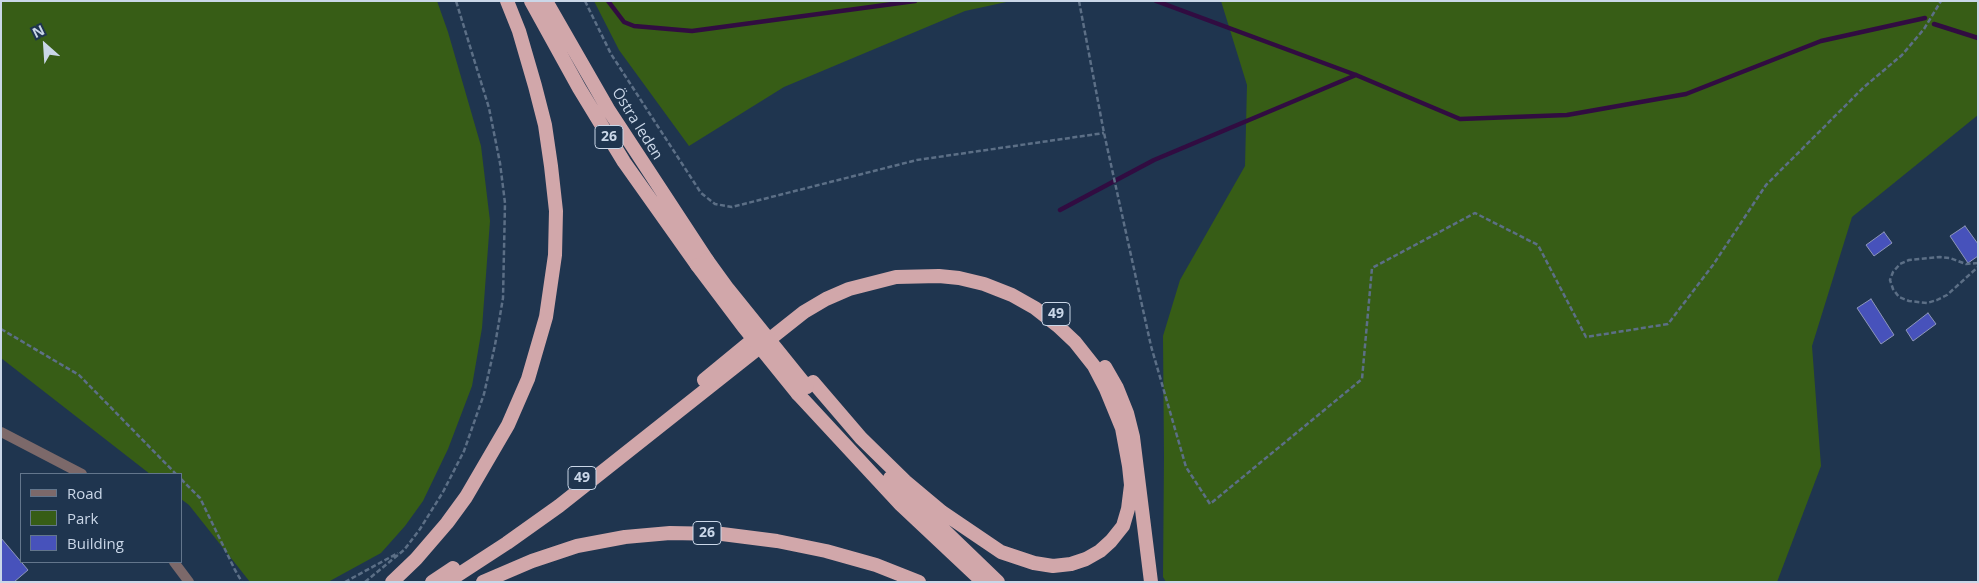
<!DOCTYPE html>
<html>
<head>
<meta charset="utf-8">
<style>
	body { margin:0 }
	#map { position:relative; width:1979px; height:583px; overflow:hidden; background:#1f354f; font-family:"Open Sans",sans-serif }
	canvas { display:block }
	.frame { position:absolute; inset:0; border:2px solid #cad7e8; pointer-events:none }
	.legend { position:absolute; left:20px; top:473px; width:162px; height:90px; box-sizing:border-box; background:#1f354f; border:1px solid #63768c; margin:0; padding:6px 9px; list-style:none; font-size:15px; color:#cad7e8 }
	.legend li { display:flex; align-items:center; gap:10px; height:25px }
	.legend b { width:25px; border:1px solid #63768c }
	.north { position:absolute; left:20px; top:20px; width:50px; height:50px; -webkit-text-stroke:4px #1f354f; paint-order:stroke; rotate:334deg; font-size:14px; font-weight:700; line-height:20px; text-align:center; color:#cad7e8 }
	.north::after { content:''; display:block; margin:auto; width:18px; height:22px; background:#cad7e8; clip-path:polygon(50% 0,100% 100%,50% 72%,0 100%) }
</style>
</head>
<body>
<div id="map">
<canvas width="1979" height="583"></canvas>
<div class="frame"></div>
<ul class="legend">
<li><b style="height:6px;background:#7c696a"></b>Road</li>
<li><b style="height:14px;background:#375d16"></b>Park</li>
<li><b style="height:14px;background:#4752bb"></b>Building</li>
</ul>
<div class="north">N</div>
</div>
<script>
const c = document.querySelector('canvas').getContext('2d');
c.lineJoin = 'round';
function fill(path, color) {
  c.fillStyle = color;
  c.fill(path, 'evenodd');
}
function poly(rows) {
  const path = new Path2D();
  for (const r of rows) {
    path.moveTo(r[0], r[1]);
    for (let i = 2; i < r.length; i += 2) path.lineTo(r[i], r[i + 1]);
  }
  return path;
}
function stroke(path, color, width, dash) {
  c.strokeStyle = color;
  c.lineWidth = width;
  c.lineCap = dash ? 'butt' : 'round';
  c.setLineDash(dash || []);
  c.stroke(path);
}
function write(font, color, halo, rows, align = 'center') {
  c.font = font + ' "Open Sans",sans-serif';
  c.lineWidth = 4;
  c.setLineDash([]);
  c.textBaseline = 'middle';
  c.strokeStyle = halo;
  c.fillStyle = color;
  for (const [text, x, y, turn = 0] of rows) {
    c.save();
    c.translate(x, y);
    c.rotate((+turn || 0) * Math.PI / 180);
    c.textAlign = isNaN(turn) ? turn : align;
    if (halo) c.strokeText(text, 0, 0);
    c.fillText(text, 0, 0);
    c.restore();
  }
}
fill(poly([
	[1,1,437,1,448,32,481,146,490,221,482,328,472,386,448,449,423,501,405,526,381,553,328,582,250,582,189,505,181,499,181,474,150,474,1,358],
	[594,1,1011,1,965,11,784,87,689,146,619,50],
	[1221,1,1978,1,1978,115,1852,217,1812,346,1821,466,1777,582,1166,582,1163,577,1164,457,1163,336,1180,280,1245,166,1247,85]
]), '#375d16');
stroke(poly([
	[608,1,624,22,634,26,692,31,915,1],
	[1156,1,1356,75,1460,119,1567,115,1686,94,1821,41,1925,18],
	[1934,24,1978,38],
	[1060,210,1154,160,1356,75]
]), '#310c41', 4.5);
const building = poly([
	[1965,226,1978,244,1978,256,1968,263,1950,236,1965,226],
	[1884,232,1892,243,1874,256,1866,245,1884,232],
	[1871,299,1894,335,1881,344,1857,308,1871,299],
	[1928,313,1936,324,1913,341,1906,330,1928,313],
	[1,538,28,570,14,582,1,582,1,538]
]);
fill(building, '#4752bb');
stroke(building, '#8e97ba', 1);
stroke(poly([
	[585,1,611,54,701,193,715,204,732,207,917,160,1104,133],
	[1079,1,1104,133,1151,346,1186,467,1210,504,1362,379,1372,268,1475,213,1538,245,1586,337,1668,324,1713,265,1766,185,1864,87,1902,55,1924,29,1941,1],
	[1978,263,1966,264,1950,258,1940,257,1909,260,1900,264,1893,272,1890,280,1893,289,1899,297,1909,301,1927,303,1937,300,1947,295,1978,267],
	[1,329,79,375,176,474],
	[181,479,200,498,235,570,242,582],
	[345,582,398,553],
	[365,582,404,550,420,529,443,492,464,451,484,394,495,345,503,298,505,203,500,163,489,108,456,1]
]), '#5c6f86', 2.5, [5, 2.5]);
stroke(poly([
	[1,432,82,474],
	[174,562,189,582]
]), '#7c696a', 10);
stroke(poly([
	[531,1,579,88,624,162,697,265],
	[546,1,608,109,707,260],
	[1105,367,1117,388,1127,413,1133,437,1151,582],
	[704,380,749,343],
	[798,394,901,505,983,582],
	[890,478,998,582],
	[392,582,416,559,447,523,466,497,508,425,528,379,546,317,555,255,556,211,551,166,545,125,535,86,519,31,507,1],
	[432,582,453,568],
	[447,582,507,543,559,506,804,312,826,299,849,289,896,277,939,276,959,278,984,284,1012,295,1035,308,1058,326,1075,342,1094,366,1106,389,1122,428,1129,466,1131,485,1128,509,1123,526,1111,541,1100,551,1086,559,1071,564,1053,566,1034,563,1001,552,942,512,905,481,861,438,813,382],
	[483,582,532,561,577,546,625,537,670,533,722,534,777,541,826,551,876,565,919,582]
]), '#d1a7aa', 14);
stroke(poly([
	[707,260,728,289,807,387],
	[697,265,743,326,798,394]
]), '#d1a7aa', 14);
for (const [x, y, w] of [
	[609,137,28],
	[1056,314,28],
	[582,478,28],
	[707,533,28]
]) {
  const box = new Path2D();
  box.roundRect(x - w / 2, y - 11.5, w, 23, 4);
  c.fillStyle = '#1f354f';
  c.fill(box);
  stroke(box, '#cad7e8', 1);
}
write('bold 14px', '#cad7e8', null, [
	["26",609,137],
	["49",1056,314],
	["49",582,478],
	["26",707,533]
]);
write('15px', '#cad7e8', '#1f354f', [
	["Östra leden",637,124,58]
]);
</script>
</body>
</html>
